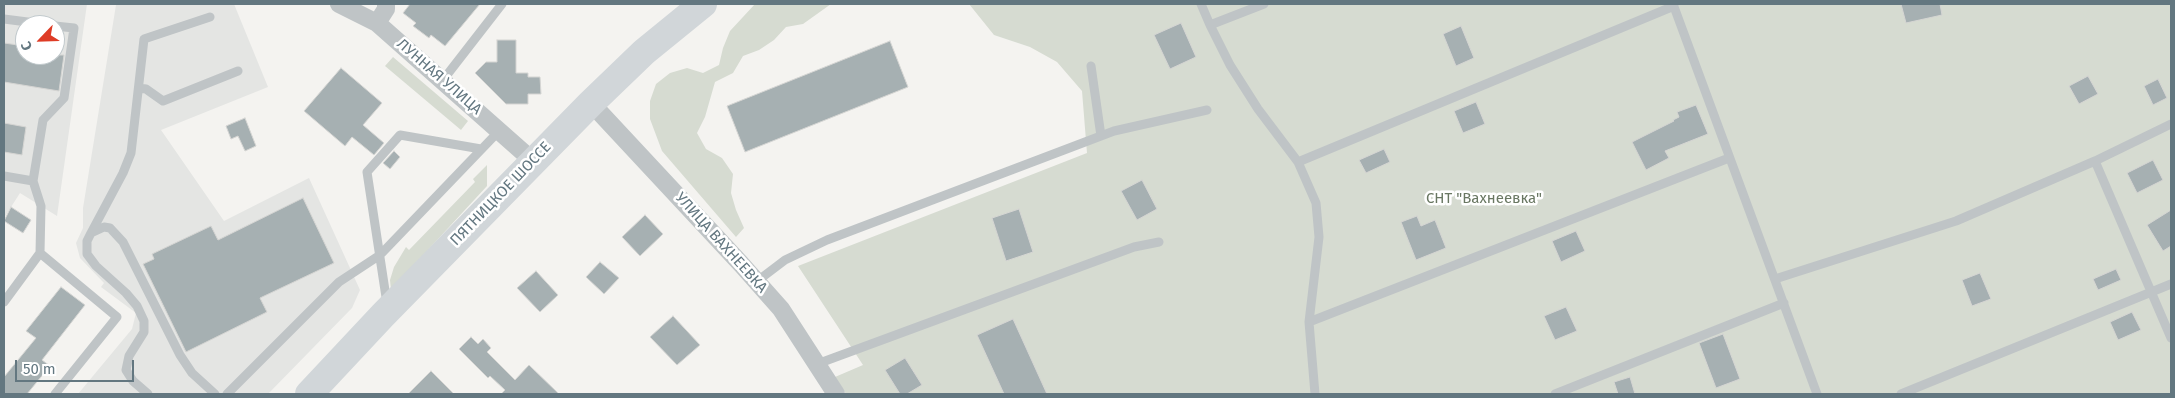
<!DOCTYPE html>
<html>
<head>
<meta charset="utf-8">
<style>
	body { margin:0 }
	#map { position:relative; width:2175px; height:398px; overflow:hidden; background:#f4f3f0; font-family:"Fira Sans",sans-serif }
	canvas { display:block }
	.frame { position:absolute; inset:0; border:5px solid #637780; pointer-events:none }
	.north { position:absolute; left:15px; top:15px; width:50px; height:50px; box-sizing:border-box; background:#fff; border:1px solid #c1c9cc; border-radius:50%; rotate:246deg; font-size:14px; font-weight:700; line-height:20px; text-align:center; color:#637780 }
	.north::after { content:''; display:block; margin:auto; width:18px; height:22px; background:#de3c26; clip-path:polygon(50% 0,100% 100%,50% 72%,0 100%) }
	.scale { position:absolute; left:15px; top:360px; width:119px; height:22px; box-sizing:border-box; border:2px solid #637780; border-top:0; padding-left:6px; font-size:15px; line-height:18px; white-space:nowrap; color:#637780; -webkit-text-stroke:4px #fff; paint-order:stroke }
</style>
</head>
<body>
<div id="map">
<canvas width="2175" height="398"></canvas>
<div class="frame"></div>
<div class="north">С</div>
<div class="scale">50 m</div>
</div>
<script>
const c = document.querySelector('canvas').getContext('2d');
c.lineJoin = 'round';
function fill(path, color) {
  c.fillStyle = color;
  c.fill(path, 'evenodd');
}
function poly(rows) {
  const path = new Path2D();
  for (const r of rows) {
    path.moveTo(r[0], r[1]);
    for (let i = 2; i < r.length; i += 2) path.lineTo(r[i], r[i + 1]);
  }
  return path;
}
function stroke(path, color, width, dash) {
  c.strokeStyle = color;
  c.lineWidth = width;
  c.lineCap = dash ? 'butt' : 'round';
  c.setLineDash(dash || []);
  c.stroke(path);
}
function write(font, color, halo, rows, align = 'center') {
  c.font = font + ' "Fira Sans",sans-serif';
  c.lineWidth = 5;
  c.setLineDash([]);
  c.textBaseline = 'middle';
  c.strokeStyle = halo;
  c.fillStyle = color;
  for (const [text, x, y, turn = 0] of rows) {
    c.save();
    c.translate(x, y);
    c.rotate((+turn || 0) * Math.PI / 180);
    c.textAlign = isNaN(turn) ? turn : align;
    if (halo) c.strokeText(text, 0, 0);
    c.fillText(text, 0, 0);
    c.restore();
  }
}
fill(poly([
	[4,4,87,4,57,216,20,193,4,218],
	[25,25,55,25,55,55,25,55],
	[120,4,234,4,268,87,161,130,224,221,309,178,360,290,352,308,268,394,78,394,132,329,136,313,101,287,104,283,80,258,76,243,83,228,83,208,116,5]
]), '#e4e5e3');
fill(poly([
	[755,4,831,4,803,24,786,27,774,40,759,50,743,56,733,73,715,82,705,117,697,133,706,149,722,158,733,174,731,193,736,210,744,228,736,237,662,151,650,119,650,101,656,84,670,73,687,68,703,73,719,65,723,48,730,31],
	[969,4,2171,4,2171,394,846,394,835,377,863,365,798,266,1087,153,1082,91,1057,62,1030,47,994,35],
	[393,57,468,121,461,130,385,66],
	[487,165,487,186,391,290,390,280,394,267,406,247,409,250,475,182,473,179]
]), '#d6dbd1');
const building = poly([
	[410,4,480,4,445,46,431,35,429,38,413,26,416,23,403,13,410,4],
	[1901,4,1940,4,1942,15,1906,23,1901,4],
	[1181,23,1196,57,1170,69,1154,35,1181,23],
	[1461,26,1474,58,1456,66,1443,34,1461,26],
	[497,40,516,40,516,73,528,73,528,77,540,77,541,94,528,94,528,104,506,104,475,73,486,62,497,62,497,40],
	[890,41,908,87,745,152,727,106,890,41],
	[4,43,25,46,25,55,64,55,59,91,4,82,4,43],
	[341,68,382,103,363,125,384,143,374,155,352,137,345,146,304,111,341,68],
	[2088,76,2098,94,2079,104,2069,86,2088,76],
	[2158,79,2167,98,2153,105,2144,86,2158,79],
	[1476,102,1485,124,1463,133,1454,111,1476,102],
	[1696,105,1708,134,1665,151,1669,158,1646,170,1632,142,1674,121,1673,120,1679,117,1677,112,1696,105],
	[245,118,256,146,245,151,238,136,231,139,226,126,245,118],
	[4,123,26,127,22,155,4,152,4,123],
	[1384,149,1390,162,1366,173,1359,160,1384,149],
	[394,151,400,157,390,169,383,163,394,151],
	[2153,160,2163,180,2137,193,2127,173,2153,160],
	[1142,180,1157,209,1137,220,1121,191,1142,180],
	[303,198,334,263,260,298,267,312,186,352,143,264,154,259,152,254,211,226,218,240,303,198],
	[11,207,31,220,23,233,4,221,11,207],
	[1019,209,1033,252,1006,261,992,218,1019,209],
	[2171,210,2171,246,2163,251,2147,225,2171,210],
	[645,215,663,234,640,256,622,237,645,215],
	[1417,216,1421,226,1435,220,1446,248,1416,260,1401,222,1417,216],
	[1576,231,1585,251,1561,262,1552,241,1576,231],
	[600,262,619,278,604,294,586,277,600,262],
	[2116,269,2121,280,2098,290,2093,279,2116,269],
	[536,271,558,295,540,312,517,288,536,271],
	[1980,273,1991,299,1972,306,1962,280,1980,273],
	[61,287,85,305,42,360,50,366,27,394,4,394,4,377,36,338,26,331,61,287],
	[1566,307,1577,331,1555,340,1544,316,1566,307],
	[2132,312,2141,330,2118,340,2110,322,2132,312],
	[673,316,700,345,677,365,650,337,673,316],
	[1013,319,1047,394,1004,394,977,335,1013,319],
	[1723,334,1740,379,1716,388,1699,343,1723,334],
	[471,337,478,344,483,339,491,348,487,352,515,380,529,365,559,394,501,394,505,390,490,376,488,378,459,349,471,337],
	[905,358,922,385,907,394,900,394,885,370,905,358],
	[431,371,454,394,408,394,431,371],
	[1630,377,1635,394,1618,394,1614,382,1630,377]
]);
fill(building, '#a6b0b2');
stroke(building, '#d5d5d3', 1);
stroke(poly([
	[1201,4,1210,25,1264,4],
	[1673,4,1817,394],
	[4,19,51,25],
	[1210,25,1230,65,1258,109,1298,162,1674,6],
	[1091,66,1101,136],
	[443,80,502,4],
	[139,88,146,89,163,101,238,71],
	[2095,161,2171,338],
	[1298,162,1316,203,1319,237,1309,322,1729,158],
	[4,176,33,181],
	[91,233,123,173,131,153,144,39,210,17],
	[40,253,117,317,55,394],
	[1775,279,1956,221,2095,161,2171,124],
	[756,282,785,260,827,240,1114,131,1207,110],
	[4,302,40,253,41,206,33,181,43,120,64,98,74,28,55,26],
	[385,304,386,297,367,172,400,135,481,149],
	[1309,322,1315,394],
	[817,364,1134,247,1159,242],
	[148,394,133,381,126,370,129,356,144,332,144,321,137,306,126,293,96,266,87,254,87,241,91,233,104,227,110,228,123,242,180,355,192,373,215,394],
	[227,394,339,282,380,255,500,130],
	[1555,394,1784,303],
	[1901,394,2171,284]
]), '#bfc4c6', 9);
stroke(poly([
	[339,4,377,23,533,161],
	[377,23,386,9,386,4],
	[591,103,741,264,781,309,836,394]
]), '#bfc4c6', 18);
stroke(poly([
	[309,394,383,315,591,103,644,52,703,4]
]), '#d1d6d9', 28);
write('15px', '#637780', '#fff', [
	["ЛУННАЯ УЛИЦА",439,77,41],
	["ПЯТНИЦКОЕ ШОССЕ",501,194,-46],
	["УЛИЦА ВАХНЕЕВКА",721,243,48]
]);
write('15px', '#697762', '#fff', [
	["СНТ \"Вахнеевка\"",1484,199]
]);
</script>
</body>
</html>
